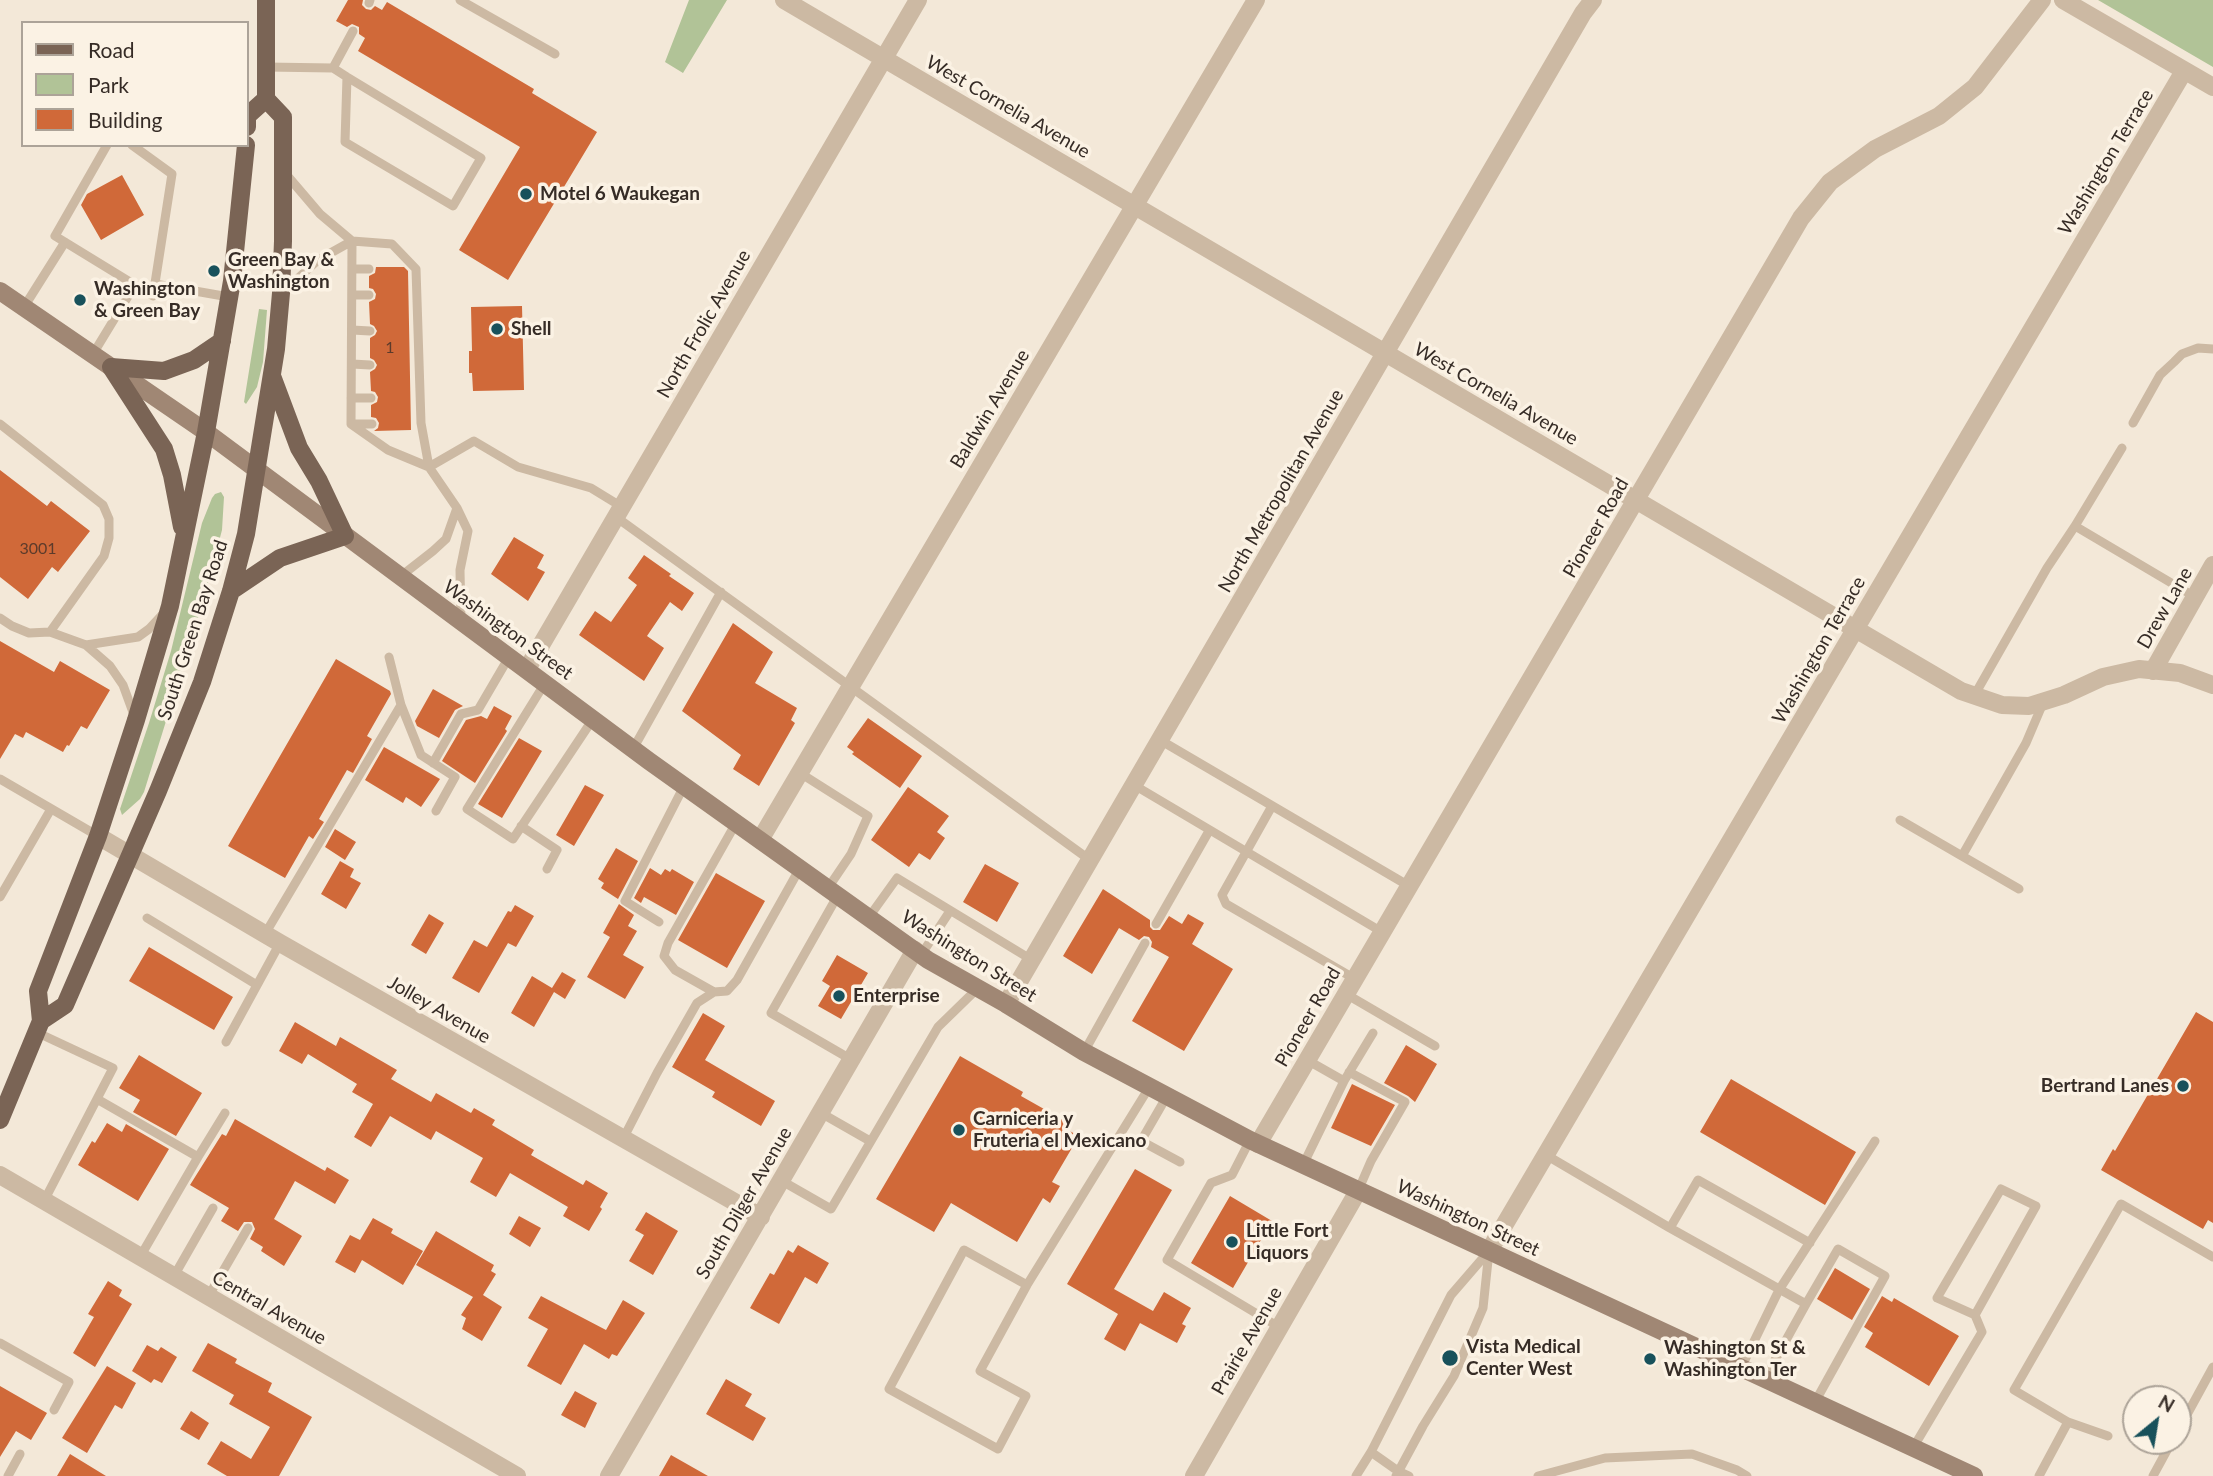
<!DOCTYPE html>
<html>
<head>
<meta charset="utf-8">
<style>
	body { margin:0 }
	#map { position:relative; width:2213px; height:1476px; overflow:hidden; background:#f3e8d8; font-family:Lato,sans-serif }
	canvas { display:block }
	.legend { position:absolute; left:21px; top:21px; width:228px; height:126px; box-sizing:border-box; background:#fbf2e4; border:2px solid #aca398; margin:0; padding:9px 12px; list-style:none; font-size:21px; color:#362c26 }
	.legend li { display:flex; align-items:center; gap:14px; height:35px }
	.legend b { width:35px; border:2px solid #aca398 }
	.north { position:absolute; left:2122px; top:1385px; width:70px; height:70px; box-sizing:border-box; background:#fbf2e4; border:2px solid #aca398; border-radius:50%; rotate:30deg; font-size:19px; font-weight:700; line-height:28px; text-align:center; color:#362c26 }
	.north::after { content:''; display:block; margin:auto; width:24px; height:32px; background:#18515b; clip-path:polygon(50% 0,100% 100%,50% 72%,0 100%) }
</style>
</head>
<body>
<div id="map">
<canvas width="2213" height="1476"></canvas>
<ul class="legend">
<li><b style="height:9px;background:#7a6455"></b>Road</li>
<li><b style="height:19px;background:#b1c397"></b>Park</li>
<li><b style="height:19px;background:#d06939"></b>Building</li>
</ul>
<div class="north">N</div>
</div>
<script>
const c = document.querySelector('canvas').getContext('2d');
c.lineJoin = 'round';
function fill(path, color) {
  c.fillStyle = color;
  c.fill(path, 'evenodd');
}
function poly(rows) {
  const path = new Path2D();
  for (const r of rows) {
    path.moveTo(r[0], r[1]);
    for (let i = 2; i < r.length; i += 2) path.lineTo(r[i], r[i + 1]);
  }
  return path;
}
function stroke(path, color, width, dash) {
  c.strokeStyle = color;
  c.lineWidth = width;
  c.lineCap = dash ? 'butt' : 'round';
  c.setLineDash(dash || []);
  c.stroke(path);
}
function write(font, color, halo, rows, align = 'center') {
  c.font = font + ' Lato,sans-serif';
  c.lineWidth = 7;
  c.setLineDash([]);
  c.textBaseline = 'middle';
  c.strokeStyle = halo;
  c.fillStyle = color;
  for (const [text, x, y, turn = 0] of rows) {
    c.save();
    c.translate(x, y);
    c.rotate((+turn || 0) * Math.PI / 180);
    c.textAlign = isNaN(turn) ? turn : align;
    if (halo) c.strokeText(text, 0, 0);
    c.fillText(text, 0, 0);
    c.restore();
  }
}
fill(poly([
	[689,0,727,0,683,73,665,62],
	[2098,0,2213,0,2213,67],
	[259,309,267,310,263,362,257,387,246,404,244,402],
	[221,492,224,497,222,530,203,602,144,792,140,799,122,815,120,809,149,723,171,651,202,523,212,498,215,494]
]), '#b1c397');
fill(poly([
	[348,0,363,0,362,5,366,9,371,10,375,6,382,10,387,2,534,89,532,93,597,132,508,280,459,250,520,147,358,51,365,38,359,34,359,27,352,24,347,27,336,21],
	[122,175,144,215,101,240,81,205,87,194],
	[376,267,404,267,408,271,411,430,374,431,378,428,379,423,376,418,371,417,371,405,377,402,378,397,375,392,371,391,370,372,375,369,377,365,374,360,370,358,370,338,375,335,377,331,374,326,370,324,369,302,375,299,376,294,373,289,369,288,369,276,375,273],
	[522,306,524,390,473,391,472,373,469,373,469,351,472,351,471,307],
	[0,470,47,506,51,501,90,531,58,572,52,567,28,599,0,577],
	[514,537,544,555,537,568,545,572,528,601,491,574],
	[644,555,671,574,669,576,694,593,682,611,670,602,647,636,664,648,644,681,579,635,595,611,611,622,637,585,628,578],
	[733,623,773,652,755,683,797,708,791,720,795,723,759,786,733,769,741,755,682,711],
	[0,641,54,672,60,661,110,690,87,729,81,726,69,746,67,745,63,752,26,732,23,738,15,734,0,759],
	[336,659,390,691,391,694,367,736,372,739,353,773,347,770,319,819,324,822,313,839,309,836,285,878,228,846],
	[433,689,463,706,455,710,439,738,417,726,415,721],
	[494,706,512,716,505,729,507,731,475,783,442,761,466,720,481,716,487,719],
	[868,718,922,756,900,788,852,754,854,752,847,747],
	[519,738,542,751,502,818,478,804],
	[384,747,440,779,421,807,406,797,403,803,365,780],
	[585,785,604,795,574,846,556,835],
	[908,787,949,816,937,832,945,838,930,860,919,853,909,867,871,840],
	[335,829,356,842,345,860,325,847],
	[616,848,638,861,618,899,601,888,604,883,598,879],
	[340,861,354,869,350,877,361,883,346,909,321,894],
	[985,864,1019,883,997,922,963,902],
	[650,868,661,875,665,869,670,872,672,869,694,882,676,915,644,897,641,903,634,898],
	[716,873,765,901,727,968,678,940],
	[1103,889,1150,920,1150,927,1153,930,1160,930,1169,916,1182,924,1188,914,1204,923,1192,944,1233,969,1184,1051,1132,1021,1169,957,1151,947,1152,942,1149,937,1144,936,1139,940,1119,928,1092,974,1063,956],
	[619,904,634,915,628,926,637,931,623,955,644,967,625,999,587,977,610,937,603,933],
	[515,905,534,916,516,947,508,943,479,993,452,978,474,940,487,947,508,911,511,912],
	[429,914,444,923,426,954,411,945],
	[149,947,233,997,214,1030,129,981],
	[837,955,868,973,841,1019,818,1006,830,986,822,981],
	[562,972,576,980,565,999,554,992,534,1027,511,1013,532,976,552,988],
	[2196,1012,2213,1022,2213,1223,2208,1220,2203,1229,2101,1170,2113,1149,2115,1151],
	[703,1013,725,1026,705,1060,775,1101,761,1126,712,1097,715,1092,672,1067],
	[295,1022,336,1046,340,1037,397,1070,391,1079,431,1102,436,1093,471,1113,474,1108,495,1120,492,1125,534,1150,531,1155,583,1185,586,1180,608,1193,600,1207,602,1209,589,1231,563,1216,568,1207,510,1173,496,1197,470,1182,483,1158,436,1131,431,1140,390,1116,371,1147,354,1137,373,1104,352,1092,357,1084,308,1054,302,1064,279,1051],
	[1406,1045,1437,1064,1415,1102,1408,1096,1384,1083],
	[139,1055,202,1093,176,1136,133,1112,140,1100,119,1088],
	[960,1056,1023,1092,1021,1096,1067,1122,1064,1128,1079,1136,1052,1182,1060,1186,1050,1203,1043,1198,1017,1242,951,1203,934,1232,876,1199],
	[1731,1079,1856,1152,1825,1205,1700,1132],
	[1352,1084,1395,1105,1371,1146,1331,1128],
	[235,1119,325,1171,327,1167,349,1180,335,1204,295,1181,274,1219,302,1236,284,1266,261,1251,263,1247,250,1239,255,1229,252,1222,244,1222,238,1231,221,1221,229,1208,190,1185,222,1134,226,1136],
	[107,1123,122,1132,126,1124,169,1149,138,1201,78,1165,92,1141,95,1143],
	[1135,1169,1172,1190,1114,1289,1153,1311,1164,1292,1191,1308,1182,1324,1186,1326,1177,1343,1140,1323,1125,1351,1104,1339,1118,1314,1067,1284],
	[1230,1196,1272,1221,1233,1288,1191,1263],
	[646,1212,678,1231,653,1275,629,1261,644,1235,635,1230],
	[519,1216,541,1228,530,1247,509,1234],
	[373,1218,393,1229,391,1233,423,1251,403,1285,362,1260,355,1273,335,1262,350,1235,360,1240],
	[436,1231,494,1265,491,1271,496,1274,483,1295,502,1307,482,1341,462,1329,466,1318,461,1315,473,1297,416,1265],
	[798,1245,829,1263,817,1284,805,1277,779,1324,750,1308,770,1273,774,1275,788,1250,793,1253],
	[1835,1268,1870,1289,1852,1320,1817,1299],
	[108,1281,122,1290,119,1296,132,1304,95,1367,73,1353,94,1317,88,1314],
	[541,1296,606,1330,623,1300,645,1313,617,1356,612,1354,609,1359,584,1344,561,1385,527,1366,548,1329,528,1318],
	[1882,1296,1892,1302,1894,1298,1959,1336,1929,1386,1865,1347,1873,1333,1864,1327],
	[208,1343,237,1359,235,1363,272,1383,268,1392,312,1417,279,1476,227,1476,207,1464,221,1441,251,1459,270,1427,229,1404,234,1395,192,1371],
	[147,1345,158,1351,161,1347,177,1357,162,1383,154,1379,151,1383,132,1371],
	[107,1366,136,1383,122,1409,115,1405,87,1453,62,1438],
	[726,1379,752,1394,745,1406,766,1418,753,1441,706,1414],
	[0,1386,47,1413,31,1440,16,1431,0,1457],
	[575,1391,597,1403,585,1428,561,1415],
	[191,1411,209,1423,199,1440,180,1429],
	[70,1454,106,1476,57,1476],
	[671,1455,708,1476,659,1476]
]), '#d06939');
stroke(poly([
	[460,0,555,54],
	[369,3,370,0],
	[266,67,333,68],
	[347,77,345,142,453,206,481,158,347,77,333,68,353,31],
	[107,145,55,236,153,296,172,174,132,145],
	[285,173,320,214,352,241],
	[352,269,369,269],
	[155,284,229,297],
	[283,292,318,260,352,241,392,244,416,269,421,423,429,467,474,441,518,467,591,488,622,507],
	[352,295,369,295],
	[24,307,65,242],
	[352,330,370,331],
	[93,354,135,285],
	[352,364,370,365],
	[351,398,371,398],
	[2133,423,2160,375,2174,362,2182,354,2198,348,2213,349],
	[0,424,103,505,109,519,109,538,104,556,50,632,86,645,110,666,123,685,134,715],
	[351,424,388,450,429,467,457,508,468,531,460,570,461,620],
	[351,424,352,241],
	[353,424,372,424],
	[2122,448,2075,526,2195,597],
	[616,517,1090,860],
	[401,576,433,551,446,539,457,508],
	[0,618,12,626,29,633,50,632],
	[86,645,138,637,149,629,162,615],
	[545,683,467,809,513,839,593,719],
	[1974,696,2047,568,2075,526],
	[401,705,421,755,455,777,436,811],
	[1160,740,1409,886],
	[633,749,721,592],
	[433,763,461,714,478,710,509,657],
	[800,773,868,816,851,854,828,888],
	[0,779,98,836],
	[1134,785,1382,932],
	[1272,806,1222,895,1226,904,1355,979],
	[1900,820,1962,856],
	[736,823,668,943,664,956,675,970,714,992,727,991,737,980,800,868],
	[521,826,557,850,547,869],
	[2019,889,1962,856,2026,743,2043,703],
	[838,895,771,1013,852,1060],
	[0,897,51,809],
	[869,917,897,878,1032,960],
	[147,918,257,985],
	[659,922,625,901,684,786],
	[1156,924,1209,831],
	[265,934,401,705,389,657],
	[921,955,950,911],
	[1346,994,1435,1046],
	[36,1032,113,1068,44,1201],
	[226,1042,280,943],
	[1084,1052,1145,943],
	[1307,1060,1344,1081],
	[1349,1072,1405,1102,1371,1161,1358,1191],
	[1167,1096,1141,1141,1180,1162],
	[97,1099,198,1157,225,1113],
	[821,1113,870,1141],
	[623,1139,657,1073,697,1003,714,992],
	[1250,1140,1232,1175,1211,1183,1167,1260,1279,1327],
	[1546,1155,1670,1228],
	[1303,1165,1344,1081,1373,1033],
	[782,1181,831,1209,938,1027,978,988],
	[1810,1243,1698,1180,1670,1228,1806,1304,1838,1249,1885,1276,1815,1402],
	[140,1257,198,1157],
	[174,1276,213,1208],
	[1027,1285,964,1250,889,1389,998,1449,1026,1396,980,1371,1027,1285,1150,1086],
	[208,1297,248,1228],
	[0,1343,69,1382,54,1410],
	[1741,1368,1779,1290,1875,1141],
	[1765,1378,1806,1304],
	[2068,1422,2108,1436],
	[2178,1431,2213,1367],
	[1913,1448,1982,1332,1975,1315,2036,1206,2001,1189,1937,1298,1975,1315],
	[1371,1452,1398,1471,1409,1476],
	[8,1476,20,1454],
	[1356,1476,1371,1452,1451,1295,1489,1251],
	[1396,1476,1423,1426,1454,1376,1483,1308,1489,1251],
	[1538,1476,1605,1458,1692,1454,1737,1470,1747,1476],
	[2039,1476,2068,1422,2014,1390,2121,1204,2213,1257],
	[2153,1476,2172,1441]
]), '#ccb9a3', 9);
stroke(poly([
	[784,0,1961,691,2002,705,2029,706,2064,695,2103,677,2139,669,2180,673,2213,685],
	[2063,0,2213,87],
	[527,669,918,0],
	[2153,671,2213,565],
	[98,836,280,943,761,1217],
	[760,840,1256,0],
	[1006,1004,1583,13,1593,0],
	[1258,1144,1801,218,1830,182,1875,149,1939,116,1975,87,2042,0],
	[0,1175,517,1476],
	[1489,1251,2184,71],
	[609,1476,915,950],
	[1194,1476,1358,1191]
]), '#ccb9a3', 18);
stroke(poly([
	[0,291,206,432,649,761,928,960,1006,1004,1084,1052,1250,1140,1974,1476]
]), '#a08774', 18);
stroke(poly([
	[247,127,247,116,266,99,266,0],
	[111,367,164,449,172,475,182,527],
	[111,367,164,371,194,360,222,341],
	[231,591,280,558,345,536,319,481,299,448,272,376],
	[41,1021,65,1005,158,791,202,682,231,591,246,534,276,349,281,293,283,241,283,117,266,99],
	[0,1120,41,1021,38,991,98,836,136,720,170,606,206,432,232,281,246,145]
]), '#7a6455', 18);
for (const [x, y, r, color] of [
	[526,194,7,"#18515b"],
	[214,271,7,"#18515b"],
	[80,300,7,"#18515b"],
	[497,329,7,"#18515b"],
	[839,996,7,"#18515b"],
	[2183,1086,7,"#18515b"],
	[959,1130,7,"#18515b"],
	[1232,1242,7,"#18515b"],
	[1450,1358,9,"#18515b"],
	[1650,1359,7,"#18515b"]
]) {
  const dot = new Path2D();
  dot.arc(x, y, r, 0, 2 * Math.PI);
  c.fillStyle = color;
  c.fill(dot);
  stroke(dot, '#fbf2e4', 2.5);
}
write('16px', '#5c3b2b', null, [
	["1",390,348],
	["3001",38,549]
]);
write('19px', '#362c26', '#fbf2e4', [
	["West Cornelia Avenue",1008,107,30],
	["Washington Terrace",2106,162,-59],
	["North Frolic Avenue",704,324,-60],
	["West Cornelia Avenue",1496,394,30],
	["Baldwin Avenue",990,409,-59],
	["North Metropolitan Avenue",1281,491,-60],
	["Pioneer Road",1596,528,-60],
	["Drew Lane",2165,608,-60],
	["South Green Bay Road",193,630,-72],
	["Washington Street",508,630,36],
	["Washington Terrace",1819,650,-60],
	["Washington Street",969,956,32],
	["Jolley Avenue",439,1010,30],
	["Pioneer Road",1308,1017,-60],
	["South Dilger Avenue",744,1203,-60],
	["Washington Street",1468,1218,25],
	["Central Avenue",269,1308,30],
	["Prairie Avenue",1247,1341,-60]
]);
write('bold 19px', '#362c26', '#fbf2e4', [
	["Motel 6 Waukegan",540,194],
	["Green Bay &",228,260],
	["Washington",228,282],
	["Washington",94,289],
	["& Green Bay",94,311],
	["Shell",511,329],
	["Enterprise",853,996],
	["Bertrand Lanes",2169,1086,"right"],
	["Carniceria y",973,1119],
	["Fruteria el Mexicano",973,1141],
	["Little Fort",1246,1231],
	["Liquors",1246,1253],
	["Vista Medical",1466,1347],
	["Center West",1466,1369],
	["Washington St &",1664,1348],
	["Washington Ter",1664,1370]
], 'left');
</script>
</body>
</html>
